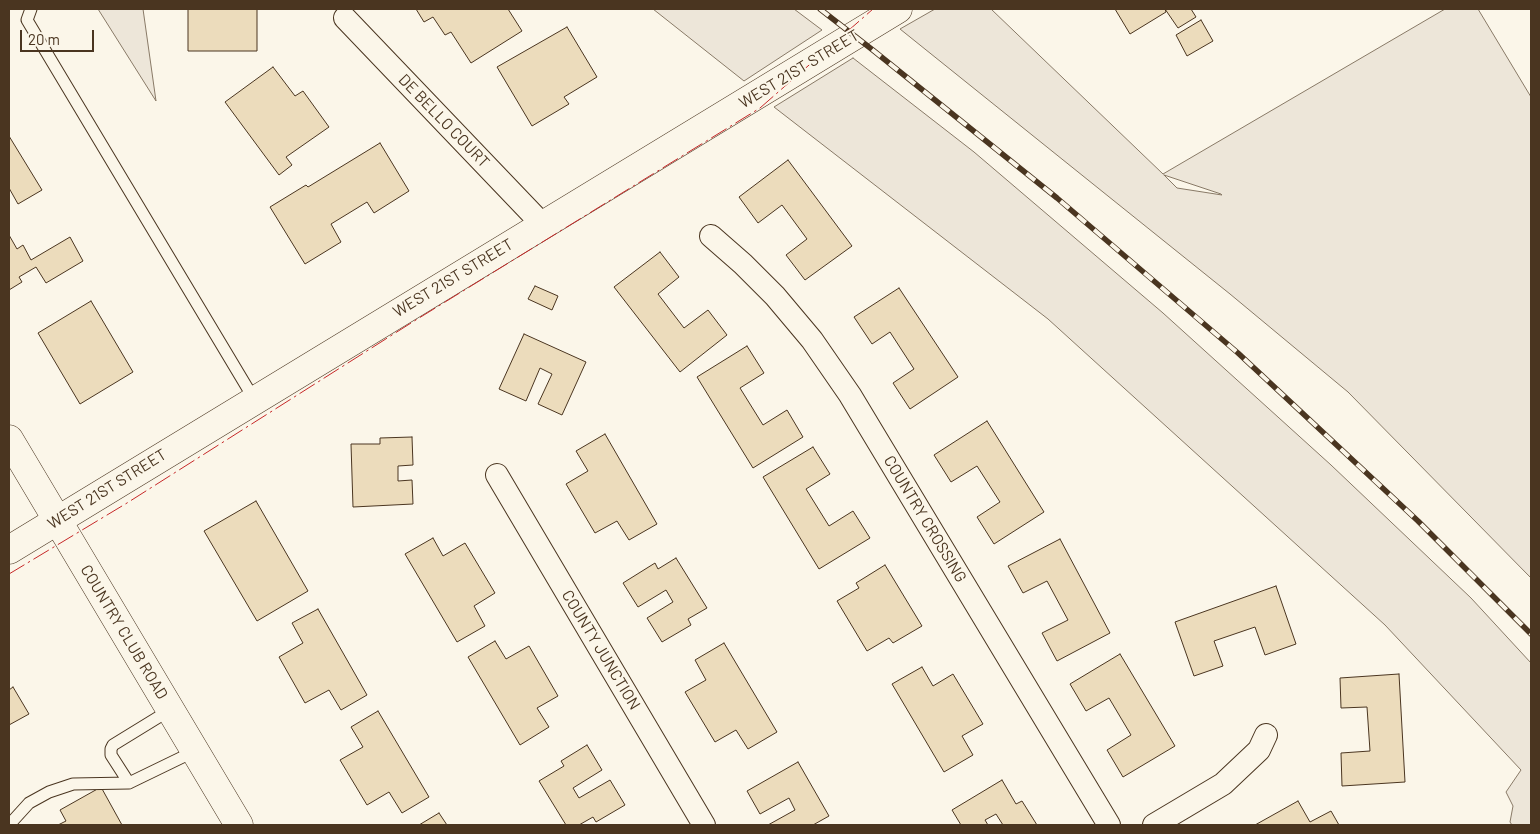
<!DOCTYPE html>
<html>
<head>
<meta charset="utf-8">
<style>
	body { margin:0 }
	#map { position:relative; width:1540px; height:834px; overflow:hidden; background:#fbf6e9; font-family:Barlow,sans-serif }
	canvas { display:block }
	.frame { position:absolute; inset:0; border:10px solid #4a3520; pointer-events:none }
	.scale { position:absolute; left:20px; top:30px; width:74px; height:22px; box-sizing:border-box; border:2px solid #4a3520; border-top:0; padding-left:6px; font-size:15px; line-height:18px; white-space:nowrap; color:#4a3520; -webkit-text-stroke:4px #fbf6e9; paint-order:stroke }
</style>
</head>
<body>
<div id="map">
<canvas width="1540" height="834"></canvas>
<div class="frame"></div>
<div class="scale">20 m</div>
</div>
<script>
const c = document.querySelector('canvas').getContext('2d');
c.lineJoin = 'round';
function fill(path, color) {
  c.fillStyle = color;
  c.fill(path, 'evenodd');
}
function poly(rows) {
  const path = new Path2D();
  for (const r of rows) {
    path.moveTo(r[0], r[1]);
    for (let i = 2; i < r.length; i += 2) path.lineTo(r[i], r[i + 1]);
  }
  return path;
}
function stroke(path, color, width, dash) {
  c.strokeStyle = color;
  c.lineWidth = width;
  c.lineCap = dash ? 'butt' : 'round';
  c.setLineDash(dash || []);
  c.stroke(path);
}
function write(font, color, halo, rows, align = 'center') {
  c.font = font + ' Barlow,sans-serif';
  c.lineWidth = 4;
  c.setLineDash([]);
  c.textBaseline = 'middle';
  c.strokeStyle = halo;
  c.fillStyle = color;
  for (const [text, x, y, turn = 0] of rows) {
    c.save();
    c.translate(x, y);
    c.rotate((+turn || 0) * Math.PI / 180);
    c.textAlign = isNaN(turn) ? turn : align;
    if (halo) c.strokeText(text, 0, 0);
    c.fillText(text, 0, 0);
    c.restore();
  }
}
const green = poly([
	[98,9,143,9,156,101,98,9],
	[653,9,794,9,822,30,744,81,653,9],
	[935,9,991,9,1163,174,1445,9,1478,9,1531,97,1531,578,1348,392,1230,294,900,29,935,9],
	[1164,175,1221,194,1222,195,1177,188,1164,175],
	[853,58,974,152,1163,313,1331,465,1471,598,1531,663,1531,825,1512,825,1510,822,1513,806,1506,792,1521,770,1385,625,1048,319,774,107,853,58]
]);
fill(green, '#ede6d9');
stroke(green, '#887966', 1);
const building = poly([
	[188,9,257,9,257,51,188,51,188,9],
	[416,9,508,9,522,31,471,63,451,32,445,35,433,17,424,22,416,9],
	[1115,9,1165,9,1166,12,1130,34,1115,9],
	[1165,9,1191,9,1196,17,1178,28,1165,9],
	[1201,20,1213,41,1187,56,1176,35,1201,20],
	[567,27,597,77,564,97,569,104,532,126,497,67,567,27],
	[273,67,295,96,303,91,329,127,286,157,292,165,279,175,225,102,273,67],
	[9,136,42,190,18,204,9,188,9,136],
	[380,143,409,191,374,213,367,202,331,224,341,242,305,264,270,207,306,185,308,187,380,143],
	[788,160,852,246,805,280,786,255,807,239,782,205,758,223,739,197,788,160],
	[9,235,17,249,23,245,31,260,70,237,83,261,46,283,36,267,19,277,22,282,9,290,9,235],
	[660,252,679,277,658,294,684,328,708,310,727,335,680,372,614,287,660,252],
	[535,286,558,296,552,310,528,299,535,286],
	[899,288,958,377,910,409,893,383,914,369,890,332,872,344,854,317,899,288],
	[91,301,133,372,80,404,38,333,91,301],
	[524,334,586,362,562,415,538,404,552,374,540,368,526,401,499,389,524,334],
	[747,346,764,373,740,388,763,425,787,410,803,437,753,468,697,377,747,346],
	[987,421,1044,512,994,544,977,517,1000,502,977,466,951,482,934,455,987,421],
	[605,434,657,524,629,540,617,521,595,533,566,484,588,471,576,451,605,434],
	[412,437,413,465,398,466,398,481,412,480,413,504,353,507,351,444,380,444,380,438,412,437],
	[813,447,830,474,806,489,829,526,853,511,870,538,819,569,763,477,813,447],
	[256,501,308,591,257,621,204,531,256,501],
	[433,538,443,556,465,543,495,593,474,606,485,626,457,642,405,554,433,538],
	[1060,539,1110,633,1057,661,1042,633,1068,620,1047,581,1023,593,1008,566,1060,539],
	[676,558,707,608,688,619,691,625,662,642,647,618,673,602,666,590,638,607,623,583,655,563,658,569,676,558],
	[885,565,922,626,893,643,889,638,867,651,837,601,859,588,856,583,885,565],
	[1276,586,1296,644,1265,655,1255,627,1214,641,1223,666,1194,676,1175,622,1276,586],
	[318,609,367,695,341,710,329,690,305,703,279,657,303,643,292,623,318,609],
	[495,641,506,659,529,646,558,696,537,708,549,727,520,745,468,657,495,641],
	[724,643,777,732,748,749,736,730,715,742,685,692,706,680,695,660,724,643],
	[1120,654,1175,746,1123,777,1107,750,1131,735,1109,698,1086,711,1070,684,1120,654],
	[922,667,933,686,953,674,983,724,962,736,973,755,944,772,892,684,922,667],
	[1399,674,1405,782,1342,786,1341,753,1370,751,1367,707,1341,708,1340,678,1399,674],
	[13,687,29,714,9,725,9,690,13,687],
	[378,711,429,797,402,813,389,792,367,805,340,760,363,747,351,727,378,711],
	[587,745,602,770,573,788,579,798,610,780,625,805,596,822,593,817,579,825,566,825,539,781,564,766,561,761,587,745],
	[798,762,829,816,813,825,768,825,795,810,789,798,760,814,747,791,798,762],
	[1002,780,1016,804,1022,801,1037,825,1003,825,996,814,985,820,988,825,961,825,952,810,1002,780],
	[101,787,122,825,58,825,66,821,60,810,101,787],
	[1298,801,1310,822,1331,811,1339,825,1255,825,1298,801],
	[439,813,447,825,419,825,439,813]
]);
fill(building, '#ecdcbc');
stroke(building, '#4a3520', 1);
const service = poly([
	[31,9,27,20,254,399],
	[129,783,111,755,111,749,113,745,170,710],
	[9,825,29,803,49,792,73,784,129,783,195,751]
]);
const minor = poly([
	[345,18,542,224],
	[711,236,743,264,775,296,812,340,850,395,1109,825],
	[497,475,704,825],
	[1154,825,1223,784,1259,750,1266,735]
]);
const tertiary = poly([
	[9,550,898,9]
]);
const secondary = poly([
	[9,439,239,825]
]);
stroke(service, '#4a3520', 13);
stroke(minor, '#4a3520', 24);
stroke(tertiary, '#4a3520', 29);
stroke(secondary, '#4a3520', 29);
stroke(service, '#fbf6e9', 11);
stroke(minor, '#fbf6e9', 22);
stroke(tertiary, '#fbf6e9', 28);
stroke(secondary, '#fbf6e9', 28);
const rail = poly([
	[820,9,874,51,1057,198,1238,353,1418,521,1531,634]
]);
stroke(rail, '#4a3520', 5.5);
stroke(rail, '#fbf6e9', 4, [11]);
stroke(poly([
	[9,574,127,503,411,323,760,108,873,9]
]), '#c62828', 1, [18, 4, 2.5, 4]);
write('16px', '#4a3520', '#fbf6e9', [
	["WEST 21ST STREET",799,69,-31],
	["DE BELLO COURT",444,121,46],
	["WEST 21ST STREET",453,278,-31],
	["WEST 21ST STREET",107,489,-32],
	["COUNTRY CROSSING",925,519,59],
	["COUNTRY CLUB ROAD",124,632,59],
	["COUNTY JUNCTION",601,650,59]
]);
</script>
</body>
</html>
